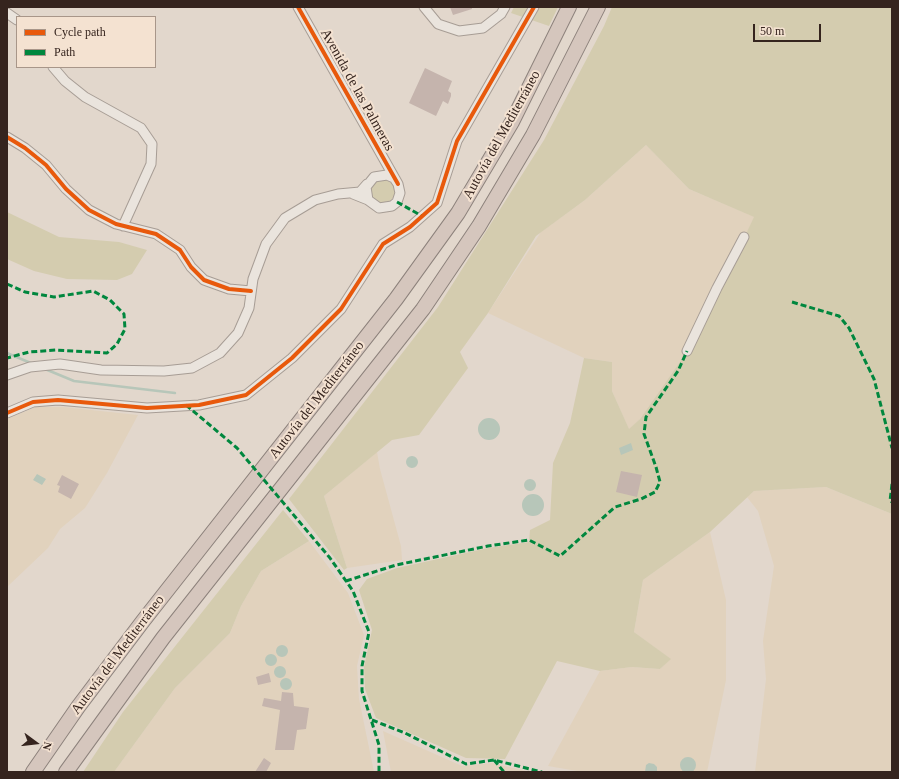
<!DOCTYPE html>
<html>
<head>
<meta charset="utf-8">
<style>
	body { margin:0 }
	#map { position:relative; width:899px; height:779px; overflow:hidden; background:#e2d7cc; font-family:Georgia,serif }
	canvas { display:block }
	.frame { position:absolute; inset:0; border:8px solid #35241e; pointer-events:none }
	.legend { position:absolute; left:16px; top:16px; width:140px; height:52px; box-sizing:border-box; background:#f4e2d1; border:1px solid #a89689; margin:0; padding:5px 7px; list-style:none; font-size:12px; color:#35241e }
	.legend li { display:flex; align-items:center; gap:8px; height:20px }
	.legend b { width:20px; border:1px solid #a89689 }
	.north { position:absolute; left:16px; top:723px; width:40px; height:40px; -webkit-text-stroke:3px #f4e2d1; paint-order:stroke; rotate:105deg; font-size:11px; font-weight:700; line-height:16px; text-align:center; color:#35241e }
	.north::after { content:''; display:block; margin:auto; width:14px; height:18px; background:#35241e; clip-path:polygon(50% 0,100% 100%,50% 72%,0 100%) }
	.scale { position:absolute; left:753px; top:24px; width:68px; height:18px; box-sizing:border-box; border:2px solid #35241e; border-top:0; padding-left:5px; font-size:12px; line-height:14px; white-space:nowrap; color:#35241e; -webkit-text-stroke:3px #f4e2d1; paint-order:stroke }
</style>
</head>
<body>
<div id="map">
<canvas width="899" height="779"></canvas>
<div class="frame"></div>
<ul class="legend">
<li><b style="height:5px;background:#e8590c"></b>Cycle path</li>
<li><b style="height:5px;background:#00873e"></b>Path</li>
</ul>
<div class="north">N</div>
<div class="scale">50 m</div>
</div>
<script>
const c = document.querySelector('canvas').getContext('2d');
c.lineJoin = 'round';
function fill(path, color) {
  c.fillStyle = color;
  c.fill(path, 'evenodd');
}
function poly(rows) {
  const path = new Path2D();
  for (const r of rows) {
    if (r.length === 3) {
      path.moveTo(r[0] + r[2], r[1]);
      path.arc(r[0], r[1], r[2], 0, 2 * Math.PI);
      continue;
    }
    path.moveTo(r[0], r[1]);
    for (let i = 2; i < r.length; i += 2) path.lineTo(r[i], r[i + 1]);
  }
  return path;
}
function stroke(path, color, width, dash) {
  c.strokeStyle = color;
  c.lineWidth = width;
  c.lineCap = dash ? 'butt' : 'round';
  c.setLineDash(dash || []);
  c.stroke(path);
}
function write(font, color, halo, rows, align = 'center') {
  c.font = font + ' Georgia,serif';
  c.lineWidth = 4;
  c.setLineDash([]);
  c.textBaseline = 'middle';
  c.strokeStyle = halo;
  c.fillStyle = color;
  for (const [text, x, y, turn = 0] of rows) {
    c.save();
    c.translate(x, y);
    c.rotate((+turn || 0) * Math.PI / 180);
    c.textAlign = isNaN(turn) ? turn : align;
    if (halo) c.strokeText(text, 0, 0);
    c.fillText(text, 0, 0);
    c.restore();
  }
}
fill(poly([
	[646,145,689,189,755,217,698,336,640,419,629,430,612,391,612,362,584,358,488,313,541,232,585,200],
	[36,407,63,407,138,415,107,473,85,508,60,529,48,548,7,587,7,419],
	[377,452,380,469,401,546,402,560,347,568,324,496],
	[826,487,892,514,892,772,755,772,766,679,763,641,774,566,758,511,747,497,754,491],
	[710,532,726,600,726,680,707,772,583,772,548,766,600,671,632,667,660,669,670,659,634,632,643,580],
	[309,541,348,593,364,635,357,666,359,699,374,772,114,772,175,688,230,633,241,606,261,571],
	[383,731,462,766,492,763,530,772,391,772]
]), '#e1d2bd');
fill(poly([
	[514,7,558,7,549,26,511,13],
	[612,7,892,7,892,514,826,487,754,491,710,532,643,580,634,632,671,659,660,669,632,667,600,671,557,661,505,759,466,758,376,718,365,689,364,667,372,630,359,590,367,579,397,568,488,548,529,542,530,530,550,520,553,463,570,423,584,358,612,362,612,391,629,429,640,419,698,336,754,217,689,189,646,145,585,200,536,236,488,313,460,352,468,368,419,435,392,440,324,496,347,568,344,570,289,499,438,307,544,140,604,26],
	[383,191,12],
	[7,212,59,237,119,242,147,250,132,274,117,280,67,279,34,271,7,259],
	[283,510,309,541,261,571,241,606,230,633,175,688,114,772,83,772,123,712]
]), '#d4ccaf');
fill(poly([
	[489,429,11],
	[631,443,633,450,621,455,619,448],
	[412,462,6],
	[37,474,46,479,42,485,33,480],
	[530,485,6],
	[533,505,11],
	[282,651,6],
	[271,660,6],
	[280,672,6],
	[286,684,6],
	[688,765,8],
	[649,763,654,764,657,767,657,772,645,772,646,765]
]), '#b7c6b9');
stroke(poly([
	[7,353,33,364],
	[45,369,74,381,175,393]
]), '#b7c6b9', 2.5);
fill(poly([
	[450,7,472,7,472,9,453,15],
	[425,68,452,81,448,91,451,93,451,96,448,104,443,101,436,116,409,103],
	[621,471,642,475,637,497,616,492],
	[62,475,79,484,71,499,58,492,60,486,57,485],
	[269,673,271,682,258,685,256,677],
	[282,692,293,693,294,706,309,708,306,729,297,730,294,750,275,750,280,710,262,706,264,698,281,701],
	[264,758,271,763,266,772,255,772]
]), '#c5b4ad');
const minor = poly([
	[298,7,398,184],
	[424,7,438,24,459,31,483,28,501,14,505,7],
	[7,13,17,20],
	[53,67,65,81,85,97,141,128,152,144,151,164,123,226],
	[7,137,25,148,46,165,66,189,89,210,116,224,156,234,180,250,191,267,204,280,229,289,251,291],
	[353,194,368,200,379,208,392,206,397,202,400,193,398,184,394,178,387,175,374,177,366,187,368,200],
	[687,351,717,288,744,237],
	[7,375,30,367,60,364,101,370,164,371,192,368,220,353,238,333,249,308,253,279,266,244,285,218,315,200,338,194,360,192,367,184],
	[7,413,33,402,58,400,147,408,199,405,246,395,292,358,341,309,383,244,410,227,437,203,457,141,534,7]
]);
const highway = poly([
	[33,772,78,707,143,621,396,299,458,213,512,122,569,7],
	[66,772,163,638,423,309,479,226,533,135,598,7]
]);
stroke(minor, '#a79d95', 11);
stroke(highway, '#8d827c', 16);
stroke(minor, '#eae4dd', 9);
stroke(highway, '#d5c6bd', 14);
stroke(poly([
	[397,202,422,216],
	[7,284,25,292,54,297,93,291,110,300,124,314,125,329,117,344,107,353,56,350,29,352,7,358],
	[792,302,839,316,849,328,874,379,892,448],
	[186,405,237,448,330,558,353,591,369,632,362,666,362,691,379,745,379,772],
	[892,484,890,501,892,502],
	[346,581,396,565,488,546,529,540,560,556,615,507,641,499,655,492,660,482,656,467,644,434,646,417,678,371,687,351],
	[372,720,405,733,466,764,494,760,542,772],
	[494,760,504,772]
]), '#00873e', 3, [6, 3]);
stroke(poly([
	[298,7,398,184],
	[7,137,25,148,46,165,66,189,89,210,116,224,156,234,180,250,191,267,204,280,229,289,251,291],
	[7,413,33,402,58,400,147,408,199,405,246,395,292,358,341,309,383,244,410,227,437,203,457,141,534,7]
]), '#e8590c', 4);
write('14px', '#35241e', '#f4e2d1', [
	["Avenida de las Palmeras",357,90,61],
	["Autovía del Mediterráneo",502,135,-61],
	["Autovía del Mediterráneo",317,400,-52],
	["Autovía del Mediterráneo",118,655,-53]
]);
</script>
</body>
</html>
